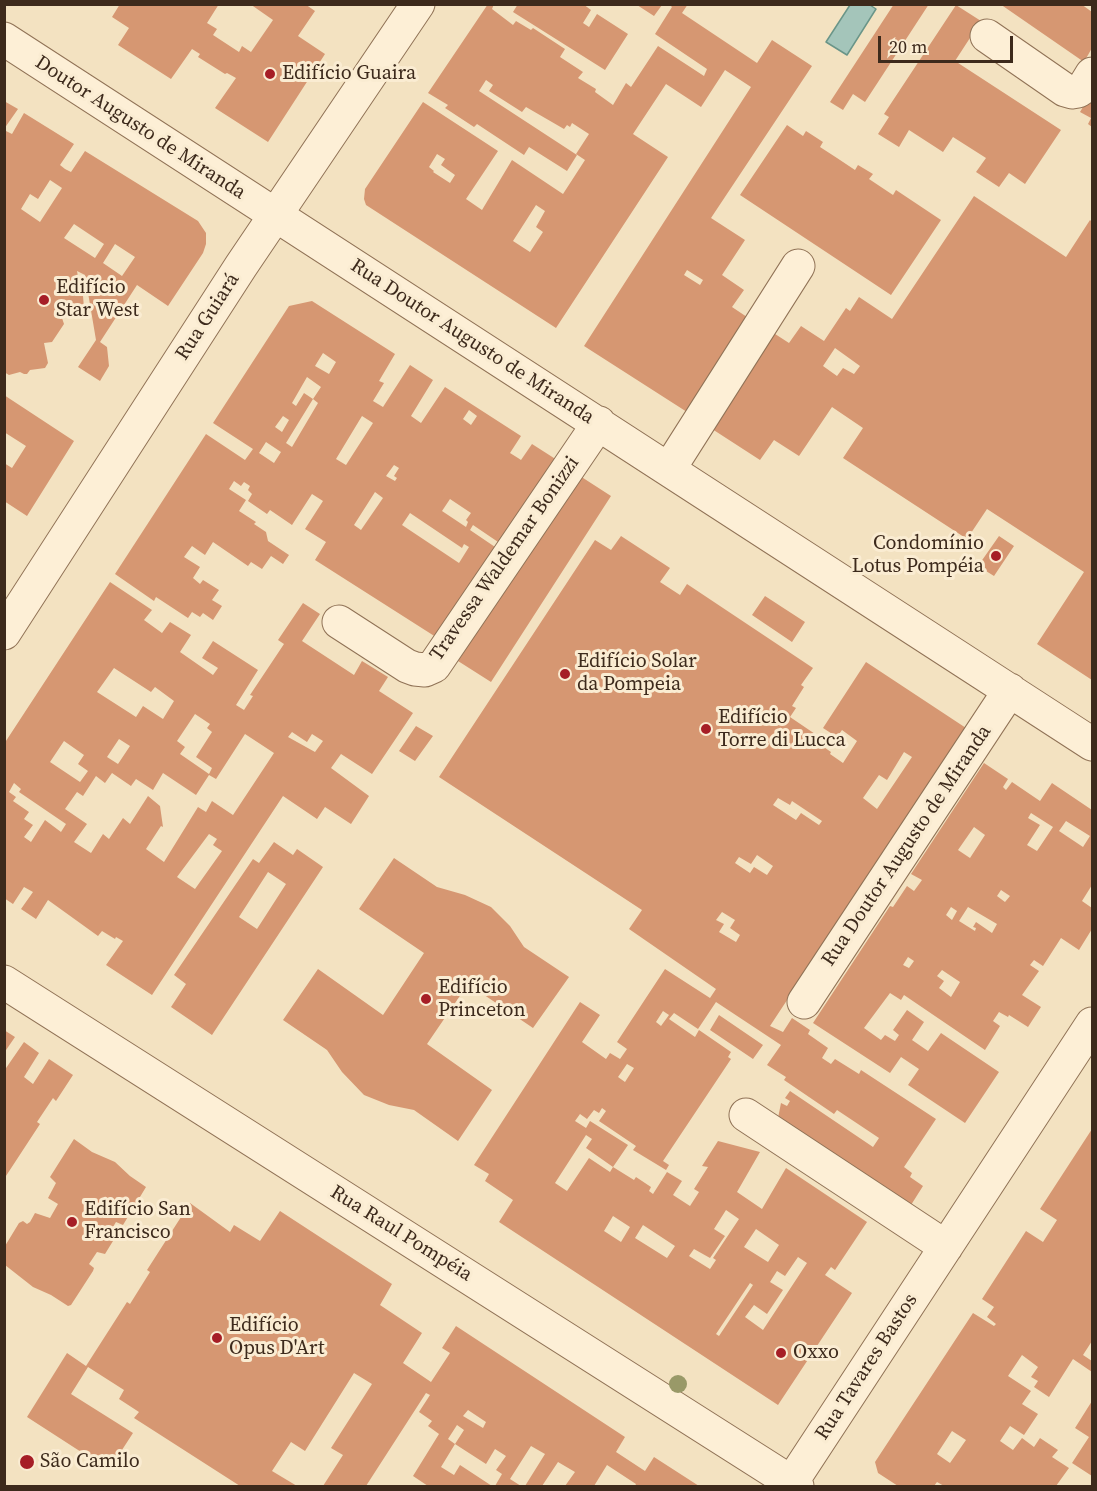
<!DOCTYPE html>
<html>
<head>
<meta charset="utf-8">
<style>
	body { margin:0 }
	#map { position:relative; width:1097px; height:1491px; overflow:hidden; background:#f3e2c1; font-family:"Source Serif 4",serif }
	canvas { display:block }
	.frame { position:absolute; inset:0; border:6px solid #3d2a1c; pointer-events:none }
	.scale { position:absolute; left:878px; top:36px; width:135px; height:27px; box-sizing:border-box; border:3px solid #3d2a1c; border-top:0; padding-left:8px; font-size:18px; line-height:21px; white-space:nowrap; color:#3d2a1c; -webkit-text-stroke:4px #faecd2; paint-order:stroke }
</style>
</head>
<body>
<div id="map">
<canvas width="1097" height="1491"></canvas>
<div class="frame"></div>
<div class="scale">20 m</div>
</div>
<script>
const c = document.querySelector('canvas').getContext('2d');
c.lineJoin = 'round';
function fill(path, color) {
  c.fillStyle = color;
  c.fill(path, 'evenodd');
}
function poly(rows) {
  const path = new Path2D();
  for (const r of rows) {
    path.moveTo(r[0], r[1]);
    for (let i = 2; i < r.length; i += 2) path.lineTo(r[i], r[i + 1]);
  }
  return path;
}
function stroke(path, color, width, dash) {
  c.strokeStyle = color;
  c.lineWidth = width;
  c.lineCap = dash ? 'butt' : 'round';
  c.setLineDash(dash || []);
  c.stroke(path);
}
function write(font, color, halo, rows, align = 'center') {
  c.font = font + ' "Source Serif 4",serif';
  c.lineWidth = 6;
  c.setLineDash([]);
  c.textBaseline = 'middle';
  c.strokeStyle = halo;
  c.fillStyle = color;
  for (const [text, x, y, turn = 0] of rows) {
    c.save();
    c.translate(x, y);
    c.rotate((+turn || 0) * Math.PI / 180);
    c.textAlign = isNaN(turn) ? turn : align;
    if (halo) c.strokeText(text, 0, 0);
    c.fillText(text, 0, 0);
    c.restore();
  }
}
const water = poly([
	[850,5,870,5,876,9,847,55,826,42,850,5]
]);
fill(water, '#a4c5ba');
stroke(water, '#6a9588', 1.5);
fill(poly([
	[120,4,219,4,207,23,217,29,213,35,239,52,242,46,251,52,273,20,250,4,305,4,315,11,298,36,325,54,268,142,215,108,236,78,227,73,225,74,198,57,200,54,192,49,171,79,118,45,129,28,112,17],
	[488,4,494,4,492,9,513,25,516,21,531,30,533,28,565,49,560,57,583,72,578,78,596,89,595,92,613,105,626,83,631,87,658,46,704,76,707,69,655,34,672,7,669,4,688,4,682,13,757,63,772,40,812,66,711,218,745,240,722,275,744,290,732,307,750,319,687,412,584,346,751,87,725,70,701,107,666,84,633,134,668,157,556,328,366,205,364,199,365,189,423,102,498,151,466,199,482,210,512,160,563,194,585,160,576,154,589,134,572,123,570,127,567,125,564,129,526,107,522,112,489,91,493,85,486,80,479,91,577,155,567,171,529,147,524,155,477,124,474,127,445,108,448,105,428,93],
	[437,154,445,159,441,165,455,175,450,183,433,172,434,171,429,167],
	[536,205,545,211,536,227,543,232,530,252,513,241],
	[687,270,703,280,700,285,684,275],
	[518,4,583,4,591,10,583,23,589,27,597,14,628,34,605,70,513,12],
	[894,4,929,4,865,102,853,94,843,110,830,102],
	[1000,4,1081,4,1092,12,1092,48,1084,62],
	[637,5,662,5,654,16],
	[956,5,981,21,955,61,1061,130,1025,184,1009,173,999,187,976,172,986,158,953,137,943,152,909,130,899,147,878,134,889,117,884,114],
	[1092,92,1092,127,1088,124,1091,118,1080,112],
	[4,101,18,109,4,129],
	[24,113,74,144,60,165,65,169,71,172,85,151,198,221,206,233,206,244,203,253,168,306,137,285,100,342,107,347,109,366,100,381,78,367,96,340,85,275,77,271,79,282,82,284,84,308,83,311,61,315,64,324,52,342,44,343,48,363,45,368,30,370,27,374,24,374,20,372,9,375,4,372,4,130,12,134],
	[50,180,62,188,40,222,21,209,30,194,38,199],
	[74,224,104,244,95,258,64,238],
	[115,244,135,257,122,276,103,263],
	[787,125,803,136,806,131,823,142,820,147,837,158,855,170,858,165,873,174,869,179,893,195,896,190,941,220,891,295,740,195],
	[974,196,1066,257,1090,220,1092,222,1092,680,1037,644,1084,572,987,509,967,539,843,458,863,428,832,407,799,456,774,440,760,460,709,427,772,332,789,343,801,326,824,341,846,308,850,311,859,297,892,319],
	[835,348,860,366,854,374,843,368,837,376,823,366],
	[312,301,395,354,379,381,384,383,373,401,383,407,410,365,433,380,411,416,421,423,445,387,521,436,510,453,518,458,521,460,532,444,557,460,501,544,473,525,470,530,498,549,439,639,315,560,326,542,305,529,323,501,312,494,292,525,270,510,267,514,248,501,252,494,248,490,250,486,244,482,241,486,234,481,229,489,246,500,239,511,256,522,254,524,266,532,268,541,289,555,283,564,271,556,262,569,251,562,248,566,213,542,205,555,192,546,184,557,200,567,193,578,200,584,203,580,219,590,212,600,222,606,213,620,203,613,200,617,192,612,188,618,156,597,154,601,115,574,206,434,245,460,253,449,213,423,289,306],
	[323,353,336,362,329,374,315,366],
	[307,377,321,387,313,399,318,403,292,447,286,443,313,399,304,393,296,406,292,403],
	[469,410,477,416,471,425,463,419],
	[283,416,289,420,282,432,275,427],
	[362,416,373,423,346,465,336,459],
	[266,442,281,452,274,463,259,453],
	[394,465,399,468,394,476,397,478,395,481,386,476],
	[375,492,383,498,361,530,354,525],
	[450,499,471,513,466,520,468,522,466,527,442,511],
	[410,513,462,548,464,544,469,547,459,563,402,525],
	[4,395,74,441,27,516,4,501,4,463,12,468,26,446,4,432],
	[580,476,611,496,491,682,458,661],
	[621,536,670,568,660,582,680,595,687,584,813,668,801,685,804,687,792,706,796,708,790,717,818,736,815,741,831,752,830,754,843,763,857,741,842,730,837,737,823,728,866,662,966,728,770,1026,783,1032,792,1018,810,1030,808,1034,828,1048,822,1058,831,1064,835,1059,859,1074,861,1070,936,1119,904,1167,912,1173,910,1177,923,1186,911,1205,778,1118,781,1103,787,1106,790,1101,785,1098,790,1091,873,1147,879,1138,837,1110,834,1114,784,1080,786,1077,767,1065,781,1045,716,1002,698,1029,674,1013,669,1019,695,1037,699,1030,731,1052,728,1057,731,1059,663,1161,669,1165,666,1170,633,1150,636,1146,599,1121,606,1111,602,1108,599,1113,594,1110,587,1119,580,1114,575,1121,586,1128,590,1121,628,1145,613,1167,586,1148,592,1139,586,1135,555,1183,567,1191,589,1158,610,1172,613,1167,634,1180,636,1177,651,1187,649,1191,653,1194,667,1172,682,1181,673,1195,690,1206,699,1192,694,1189,708,1167,702,1166,718,1141,760,1152,737,1192,762,1209,786,1168,867,1222,835,1270,831,1267,825,1275,852,1293,778,1405,499,1222,513,1200,485,1181,489,1174,474,1165,580,1002,600,1015,582,1042,606,1059,610,1053,620,1059,627,1049,617,1042,665,969,710,998,716,989,629,929,642,910,439,777,595,540,611,550],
	[904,752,912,757,877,809,863,798,879,775,887,780],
	[778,798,790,805,792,801,822,821,819,825,801,813,796,820,773,805],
	[757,855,773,866,767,875,754,867,750,873,735,863,739,857,751,864],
	[722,912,735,920,730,928,740,935,736,942,719,932,724,924,716,920],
	[663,1011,669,1015,661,1026,656,1022],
	[627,1064,634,1068,625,1082,618,1077],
	[726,1210,739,1219,713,1258,716,1260,710,1269,689,1256,694,1249,710,1258,725,1236,714,1229],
	[613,1216,630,1227,621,1242,604,1231],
	[643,1225,675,1246,667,1258,635,1238],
	[756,1229,779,1245,768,1262,744,1247],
	[798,1257,807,1263,763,1330,745,1317,754,1305,767,1314,783,1290,770,1282,777,1271,785,1276],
	[750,1283,753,1285,719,1336,716,1334],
	[999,536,1014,546,994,576,978,566],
	[110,582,152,610,144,620,162,633,170,622,191,635,180,652,213,675,218,668,202,658,213,641,258,670,236,705,244,710,253,696,250,695,284,644,278,640,303,603,320,614,302,641,354,675,362,661,388,677,379,691,413,713,372,774,341,754,331,768,369,796,351,824,325,807,317,819,283,796,152,995,106,965,123,941,116,937,115,939,102,931,98,936,48,900,36,919,21,909,33,892,24,887,13,904,4,898,4,744],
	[114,668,151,692,155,687,174,701,163,719,143,706,136,717,97,692],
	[195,714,210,724,207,728,212,732,196,757,212,768,209,774,180,754,185,747,177,741],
	[292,732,307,742,312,734,323,741,315,752,288,737],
	[245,734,274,753,233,815,212,801,206,812,198,807,164,862,146,849,161,826,163,827,160,806,148,796,130,824,123,818,109,839,103,834,91,853,74,842,87,824,65,809,77,792,83,796,96,776,105,783,112,773,131,786,136,779,153,790,163,773,196,795,209,775,216,779],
	[119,739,130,746,118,764,107,757],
	[64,741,84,755,78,764,88,771,80,782,50,762],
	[14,783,21,789,19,792,66,824,61,832,45,820,31,842,24,837,33,825,24,819,29,812,13,801,16,797,9,792],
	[209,834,217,839,213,845,222,851,195,889,177,877],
	[765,596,805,622,792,642,752,615],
	[416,726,433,736,415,761,399,751],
	[984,763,1008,779,1003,787,1006,790,1012,782,1040,801,1052,783,1092,810,1092,885,1082,901,1092,908,1092,929,1079,950,1061,938,1043,966,1034,960,1030,965,1039,971,1022,995,1041,1007,1028,1027,1009,1015,1008,1017,999,1012,993,1021,1000,1026,985,1050,904,995,901,1000,890,993,864,1028,881,1040,885,1035,895,1041,899,1035,893,1030,907,1010,924,1022,912,1040,928,1051,941,1033,999,1072,965,1123,908,1085,919,1069,901,1057,890,1073,813,1023,890,906,893,907,907,886,914,891,922,880,911,874],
	[1031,813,1053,827,1037,851,1027,845,1040,825,1028,818],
	[1066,821,1090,836,1083,847,1059,831],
	[974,827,985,835,970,858,958,850],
	[1001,890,1010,896,1005,902,997,896],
	[951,907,957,911,952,920,946,915],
	[968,907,997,924,992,933,976,922,973,927,976,928,975,931,959,921],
	[908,957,914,961,909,968,903,965],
	[942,970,960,982,951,997,939,988,944,981,937,976],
	[274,842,293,855,297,849,323,867,212,1035,171,1007,186,984,174,975,253,859,259,863],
	[268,872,286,884,257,929,239,917],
	[394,858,437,887,465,895,491,907,510,926,524,947,569,977,533,1028,468,984,427,1044,492,1090,458,1141,414,1110,389,1105,364,1095,342,1072,327,1050,283,1020,318,969,383,1015,424,953,359,909],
	[719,1015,763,1045,753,1059,710,1030],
	[4,1030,15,1037,4,1053],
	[24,1042,39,1053,24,1077,33,1084,49,1059,73,1075,56,1101,53,1098,37,1122,40,1124,4,1179,4,1071],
	[1092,1129,1092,1341,1083,1355,1092,1361,1092,1372,1073,1359,1049,1397,1034,1387,1038,1381,1031,1377,1038,1367,1022,1355,1008,1376,1031,1391,1022,1404,1038,1414,1024,1435,1010,1426,1000,1441,1013,1450,1022,1438,1034,1447,1040,1438,1058,1450,1052,1457,1069,1468,1056,1486,971,1486,968,1485,967,1486,944,1486,937,1482,934,1486,898,1486,878,1473,875,1462,973,1313,994,1326,996,1324,987,1317,994,1307,982,1299,1026,1231,1043,1242,1057,1220,1040,1209],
	[952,1431,966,1440,950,1463,937,1454],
	[74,1139,92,1152,115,1162,130,1176,146,1187,123,1225,116,1222,108,1235,113,1241,105,1254,97,1252,89,1264,94,1268,93,1271,71,1305,68,1306,51,1295,33,1287,5,1265,5,1246,19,1223,23,1221,27,1224,30,1222,35,1213,50,1218,58,1204,48,1198,56,1183,50,1177],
	[190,1203,230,1232,234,1225,260,1241,280,1211,392,1284,380,1305,422,1333,403,1363,431,1382,450,1353,442,1348,456,1326,625,1437,616,1452,645,1471,654,1457,699,1486,635,1486,636,1484,607,1465,594,1486,565,1486,575,1472,558,1462,542,1486,525,1486,545,1454,531,1446,510,1479,521,1486,495,1486,502,1474,496,1470,506,1456,495,1449,486,1464,455,1444,464,1430,457,1425,448,1439,455,1444,441,1467,454,1475,460,1465,492,1486,428,1486,413,1476,439,1434,428,1426,432,1421,419,1412,430,1395,426,1393,366,1486,323,1486,343,1455,331,1448,372,1384,354,1373,305,1451,291,1442,272,1471,297,1486,240,1486,134,1418,139,1412,119,1399,124,1390,88,1367,71,1394,133,1433,109,1470,27,1417,67,1353,86,1366,127,1302,130,1304,150,1272,147,1270],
	[468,1410,486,1422,483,1428,463,1416],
	[1092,1401,1092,1476,1072,1463,1089,1437,1075,1428]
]), '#d69772');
const minor = poly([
	[987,36,1065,90,1072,92,1078,91,1084,87,1092,74],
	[4,39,1092,744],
	[669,469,798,266],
	[339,622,407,666,415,669,425,670,434,666,599,423],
	[4,982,797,1486],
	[804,1002,1010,690],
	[746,1115,946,1247],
	[789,1486,1092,1024]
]);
const tertiary = poly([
	[4,633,241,266,418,4]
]);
stroke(minor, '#907256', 35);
stroke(tertiary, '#907256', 35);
stroke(minor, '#fdefd6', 33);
stroke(tertiary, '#fdefd6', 33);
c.fillStyle = '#999968';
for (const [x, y] of [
	[678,1384]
]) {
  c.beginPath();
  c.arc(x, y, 9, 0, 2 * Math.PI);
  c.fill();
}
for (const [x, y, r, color] of [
	[270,74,6,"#a61e26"],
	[44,300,6,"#a61e26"],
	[996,556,6,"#a61e26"],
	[565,674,6,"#a61e26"],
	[706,729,6,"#a61e26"],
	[426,999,6,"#a61e26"],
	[72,1222,6,"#a61e26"],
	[217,1338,6,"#a61e26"],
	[781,1353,6,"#a61e26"],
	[27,1462,8,"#a61e26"]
]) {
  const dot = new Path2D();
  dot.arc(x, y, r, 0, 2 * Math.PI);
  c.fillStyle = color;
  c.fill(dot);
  stroke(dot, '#faecd2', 2);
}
write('20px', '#3d2a1c', '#faecd2', [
	["Edifício Guaira",282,74],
	["Edifício",56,288],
	["Star West",56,311],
	["Condomínio",984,544,"right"],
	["Lotus Pompéia",984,567,"right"],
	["Edifício Solar",577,662],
	["da Pompeia",577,685],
	["Edifício",718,718],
	["Torre di Lucca",718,741],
	["Edifício",438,988],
	["Princeton",438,1011],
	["Edifício San",84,1210],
	["Francisco",84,1233],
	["Edifício",229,1326],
	["Opus D'Art",229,1349],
	["Oxxo",793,1353],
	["São Camilo",40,1462]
], 'left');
write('20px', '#3d2a1c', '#faecd2', [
	["Doutor Augusto de Miranda",140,128,33],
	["Rua Guiará",208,317,-57],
	["Rua Doutor Augusto de Miranda",472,342,33],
	["Travessa Waldemar Bonizzi",505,559,-55],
	["Rua Doutor Augusto de Miranda",907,846,-56],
	["Rua Raul Pompéia",401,1234,32],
	["Rua Tavares Bastos",867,1367,-57]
]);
</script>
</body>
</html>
